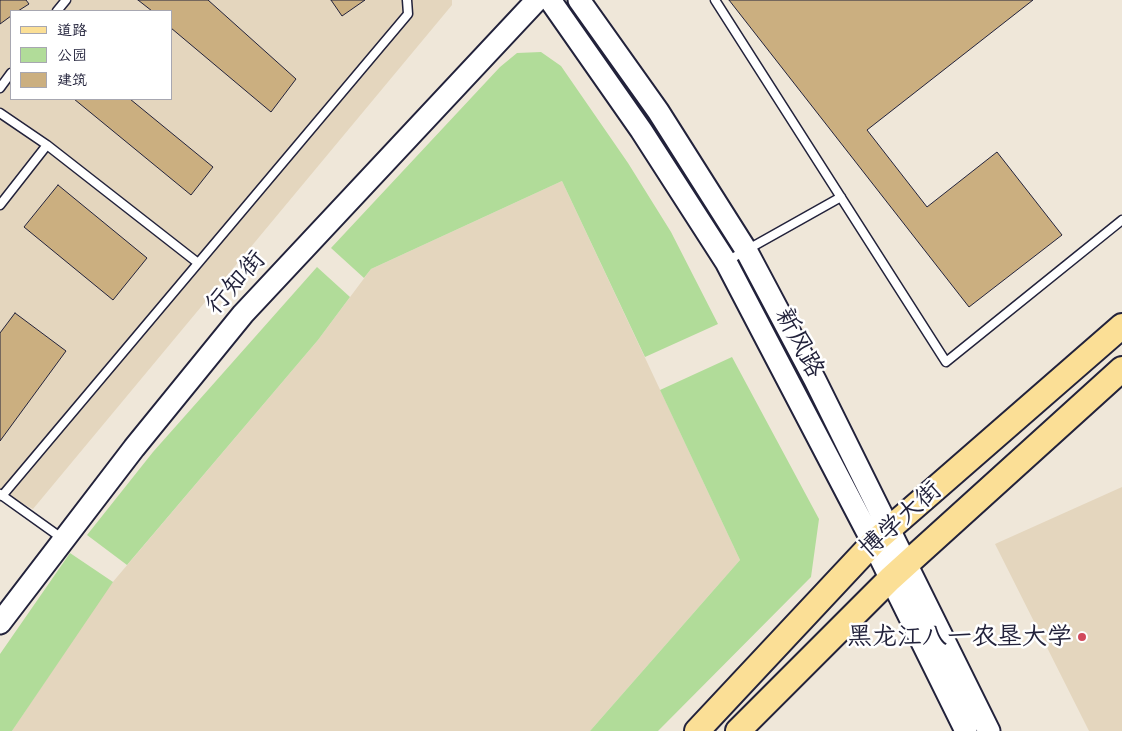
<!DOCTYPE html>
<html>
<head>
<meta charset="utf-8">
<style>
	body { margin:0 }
	#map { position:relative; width:1122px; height:731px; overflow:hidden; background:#efe7d9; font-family:Caveat,"LXGW WenKai TC",sans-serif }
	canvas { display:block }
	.legend { position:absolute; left:10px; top:10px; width:162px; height:90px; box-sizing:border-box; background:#fff; border:1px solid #a7a7b1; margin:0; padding:6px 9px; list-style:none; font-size:15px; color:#22223b }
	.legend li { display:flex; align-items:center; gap:10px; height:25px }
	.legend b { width:25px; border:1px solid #a7a7b1 }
</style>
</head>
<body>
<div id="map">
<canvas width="1122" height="731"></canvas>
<ul class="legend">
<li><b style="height:6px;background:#fbdf96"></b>道路</li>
<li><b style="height:14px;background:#b1dc99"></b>公园</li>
<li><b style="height:14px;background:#cbaf80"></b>建筑</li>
</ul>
</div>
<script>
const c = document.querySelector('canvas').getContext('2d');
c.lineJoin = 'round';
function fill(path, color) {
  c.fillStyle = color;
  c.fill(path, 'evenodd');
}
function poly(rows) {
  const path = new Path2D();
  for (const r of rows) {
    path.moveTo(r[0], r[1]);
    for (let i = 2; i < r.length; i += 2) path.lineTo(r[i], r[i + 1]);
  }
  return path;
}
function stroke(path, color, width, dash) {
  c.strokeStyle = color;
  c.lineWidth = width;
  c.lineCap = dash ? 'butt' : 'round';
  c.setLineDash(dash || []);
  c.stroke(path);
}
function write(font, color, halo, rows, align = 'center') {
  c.font = font + ' Caveat,"LXGW WenKai TC",sans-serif';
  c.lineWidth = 5;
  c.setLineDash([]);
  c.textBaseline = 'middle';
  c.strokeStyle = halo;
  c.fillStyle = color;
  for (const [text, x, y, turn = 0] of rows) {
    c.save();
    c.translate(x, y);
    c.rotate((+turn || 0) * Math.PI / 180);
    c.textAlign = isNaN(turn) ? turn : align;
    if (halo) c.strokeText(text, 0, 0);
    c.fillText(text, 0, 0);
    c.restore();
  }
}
fill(poly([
	[0,0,452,0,452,5,33,509,0,492],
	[11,11,171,11,171,99,11,99],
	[562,181,740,560,590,731,12,731,106,590,318,340,371,269],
	[1122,487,1122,731,1089,731,995,544]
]), '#e4d6be');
fill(poly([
	[541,52,561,66,628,163,671,232,718,324,645,357,562,181,371,269,364,278,331,248,500,67,517,53],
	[317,267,350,297,318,340,127,565,87,535,153,452],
	[732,357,819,519,811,577,658,731,590,731,740,560,660,390],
	[70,553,113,582,12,731,0,731,0,654]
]), '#b1dc99');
const building = poly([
	[0,0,26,0,29,4,18,11,11,11,11,16,0,24,0,0],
	[138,0,208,0,296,79,271,112,171,28,171,11,152,11,138,0],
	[331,0,365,0,342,16,331,0],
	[729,0,1033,0,867,130,927,207,997,152,1062,235,969,307,729,0],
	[74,99,130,99,213,167,191,195,74,99],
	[58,185,147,258,113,300,24,227,58,185],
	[15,313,66,351,0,441,0,333,15,313]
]);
fill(building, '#cbaf80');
stroke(building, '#22223b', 1);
const lane = poly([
	[715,0,946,362,1122,220],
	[57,11,66,0],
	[0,88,11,73],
	[0,113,47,145,0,205],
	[47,145,198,263],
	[727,261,841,197],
	[0,494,63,539],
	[2,496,408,14,407,0]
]);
const secondary = poly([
	[550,0,641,130,726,262,873,543,966,731],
	[579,0,658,111,746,250,815,380,989,731],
	[0,623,134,448,243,314,537,0]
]);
const primary = poly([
	[697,731,873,543,1122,326],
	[738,731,890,579,1122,369]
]);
stroke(lane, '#22223b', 11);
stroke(secondary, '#22223b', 25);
stroke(primary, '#22223b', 28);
stroke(lane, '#fff', 8);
stroke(secondary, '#fff', 21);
stroke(primary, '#fbdf96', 24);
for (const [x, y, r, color] of [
	[1082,637,5,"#d1495b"]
]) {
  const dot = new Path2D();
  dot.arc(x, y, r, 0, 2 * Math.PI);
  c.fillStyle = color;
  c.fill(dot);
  stroke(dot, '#fff', 2);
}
write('25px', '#22223b', '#fff', [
	["行知街",236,283,-48],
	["新风路",799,343,62],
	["博学大街",901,520,-42]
]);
write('25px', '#22223b', '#fff', [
	["黑龙江八一农垦大学",1072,637]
], 'right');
</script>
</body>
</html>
